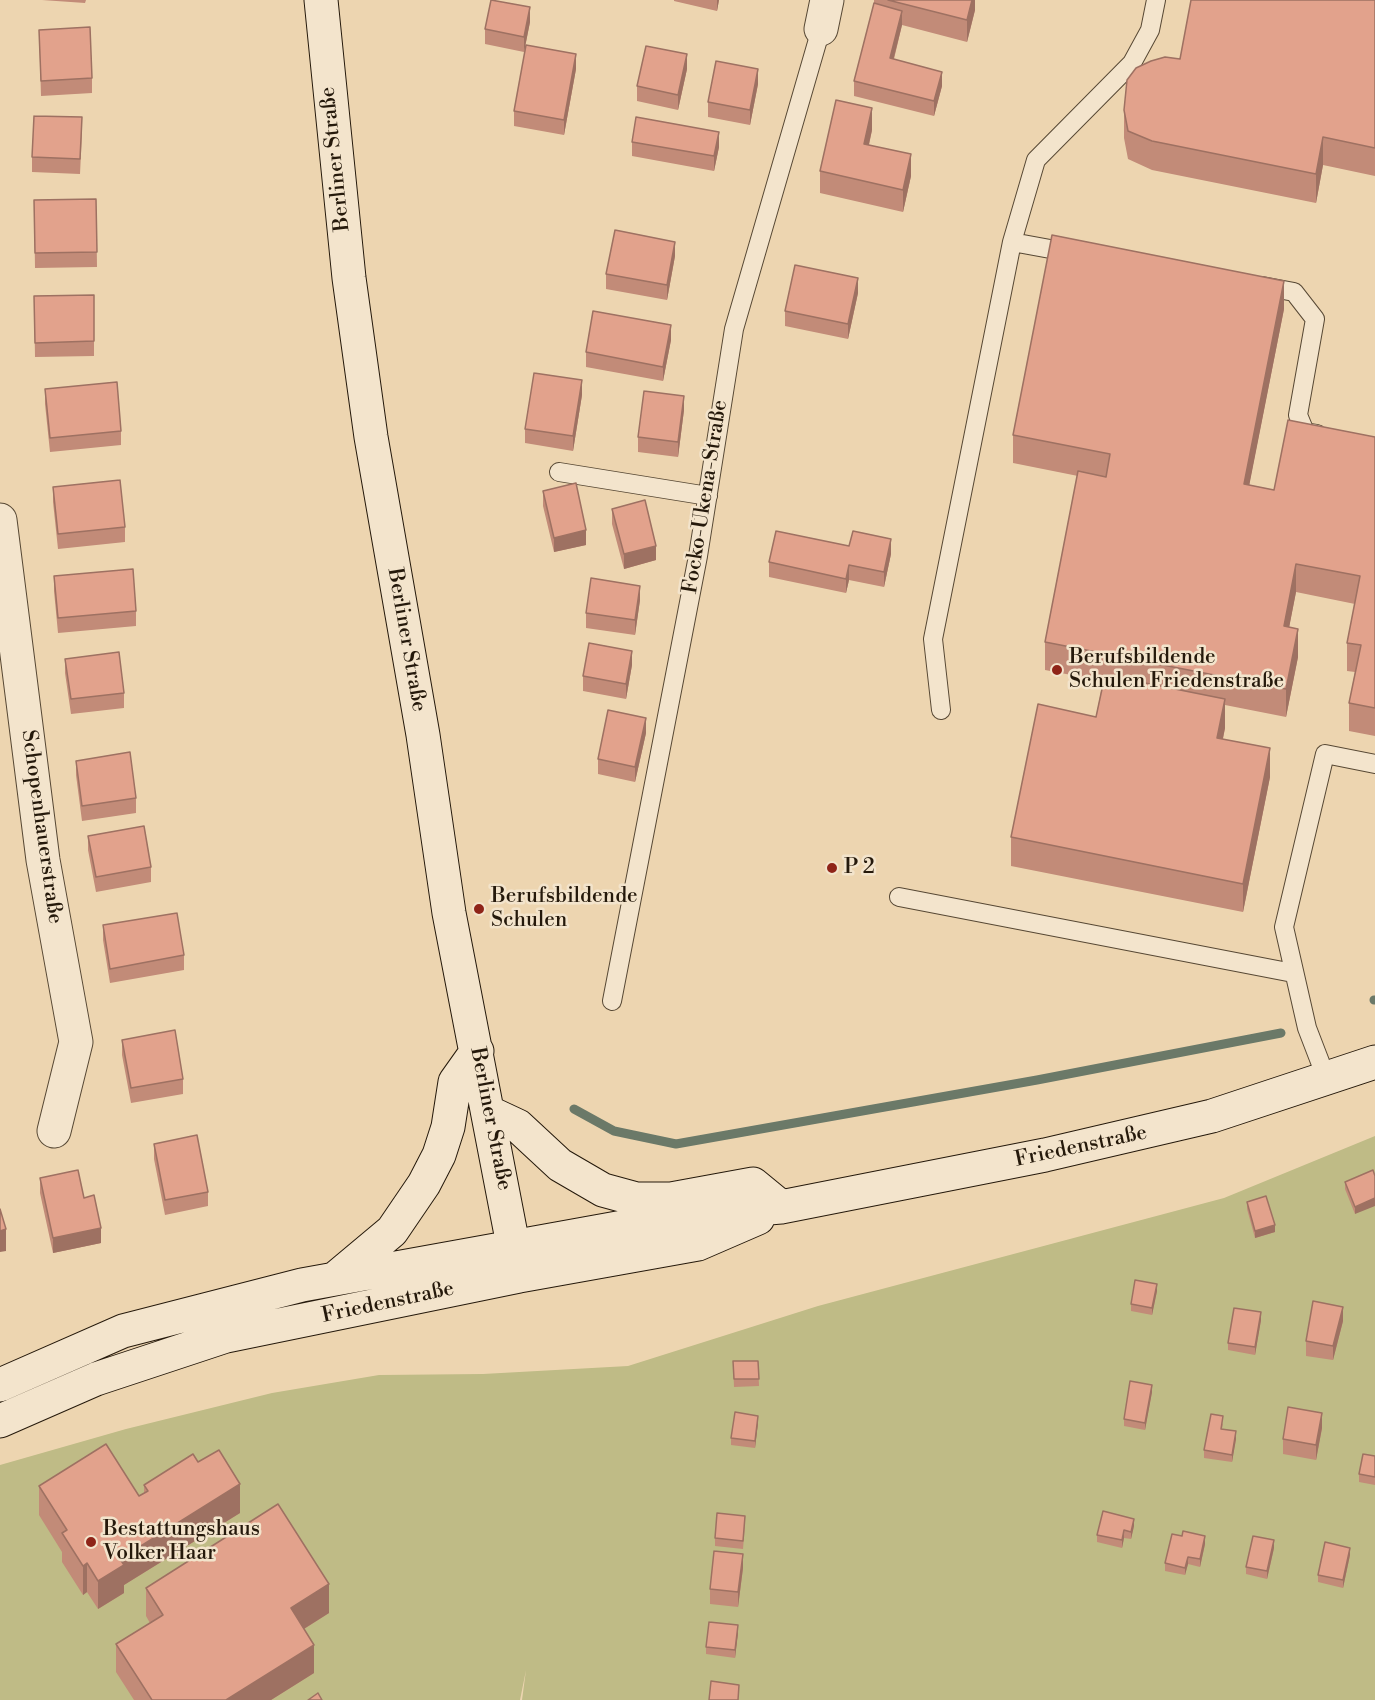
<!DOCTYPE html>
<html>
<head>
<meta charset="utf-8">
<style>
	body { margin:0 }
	canvas { display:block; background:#edd5b0 }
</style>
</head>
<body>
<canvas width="1375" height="1700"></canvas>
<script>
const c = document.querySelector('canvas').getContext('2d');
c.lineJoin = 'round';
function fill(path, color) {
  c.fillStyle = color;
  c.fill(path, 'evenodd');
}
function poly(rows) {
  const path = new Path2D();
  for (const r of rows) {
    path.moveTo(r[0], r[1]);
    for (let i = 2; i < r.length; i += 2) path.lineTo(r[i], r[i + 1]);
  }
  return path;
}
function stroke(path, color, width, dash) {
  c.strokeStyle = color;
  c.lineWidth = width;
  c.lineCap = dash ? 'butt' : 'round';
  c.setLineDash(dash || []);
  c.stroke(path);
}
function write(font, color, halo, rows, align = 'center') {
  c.font = font + ' "Libre Bodoni",serif';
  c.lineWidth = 5;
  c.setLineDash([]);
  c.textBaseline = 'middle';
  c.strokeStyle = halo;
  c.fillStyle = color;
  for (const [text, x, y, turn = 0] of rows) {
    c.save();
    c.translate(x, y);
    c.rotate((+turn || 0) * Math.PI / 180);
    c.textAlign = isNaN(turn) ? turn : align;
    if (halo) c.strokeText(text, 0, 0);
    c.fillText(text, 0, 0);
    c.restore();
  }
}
fill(poly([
	[1375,1136,1375,1700,522,1700,526,1670,520,1700,0,1700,0,1465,126,1429,272,1393,379,1375,483,1374,628,1366,818,1306,1224,1198]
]), '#bfbb86');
stroke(poly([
	[1374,1000,1375,1000],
	[574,1109,614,1131,676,1144,1037,1080,1281,1033]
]), '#6b7968', 9);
const lane = poly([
	[1012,242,1072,253],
	[1262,286,1294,292,1315,319,1298,415,1305,432,1317,434],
	[559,472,708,496],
	[941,710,933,639,1012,242,1036,160,1132,63,1150,30,1156,0],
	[899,897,1293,973],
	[612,1001,698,556,734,329,821,29],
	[1327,1080,1307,1028,1284,927,1325,754,1375,764]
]);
const street = poly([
	[821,29,827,0],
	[0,520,43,860,76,1042,54,1131]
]);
const secondary = poly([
	[321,0,349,278,371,437,423,735,449,913,519,1276],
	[488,1112,518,1126,560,1165,603,1190,636,1199,671,1199,753,1184,781,1207],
	[337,1277,392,1231,424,1184,439,1155,448,1127,455,1082,477,1051],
	[0,1385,123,1331,302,1285,695,1214,781,1207,1045,1155,1212,1116,1375,1062],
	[0,1421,96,1379,226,1336,519,1276,698,1244,758,1218]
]);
stroke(lane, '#574834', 20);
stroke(street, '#574834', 35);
stroke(secondary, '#25190b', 35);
stroke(lane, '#f3e4cc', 18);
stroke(street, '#f3e4cc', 33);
stroke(secondary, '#f3e4cc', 33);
fill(poly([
	[42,0,86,0,85,3],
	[674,0,719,0,717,11,674,1],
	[874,0,975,0,975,10,967,42,902,25,894,59,942,86,934,116,854,96,854,81,874,3],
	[1375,0,1375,176,1323,165,1316,203,1152,170,1128,159,1124,138,1124,110,1180,59],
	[530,22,524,52,485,44,485,29],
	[39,30,92,78,92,93,41,96],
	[576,69,564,135,514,126,514,111],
	[687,69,678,110,637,101,637,86],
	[758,84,750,125,708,117,708,102],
	[872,130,869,145,911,176,903,212,820,193,820,171],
	[82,132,80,174,32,172,32,157],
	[632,142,719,147,714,171,632,156],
	[96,199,97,267,35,268,34,200],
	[675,256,667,300,606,289,606,274],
	[858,293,848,339,785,326,785,311],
	[94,295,94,356,35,357,34,296],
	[1284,309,1249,485,1274,490,1375,437,1375,736,1349,731,1349,703,1355,672,1347,671,1347,643,1355,604,1296,592,1289,627,1298,657,1286,717,1225,705,1225,728,1223,739,1270,777,1243,912,1011,866,1011,837,1096,717,1103,681,1045,670,1045,642,1078,476,1013,463,1013,435],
	[671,340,663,381,586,367,586,352],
	[45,389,121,431,121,445,50,452,45,404],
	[582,395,573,451,525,443,525,429],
	[684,410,678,457,638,452,638,437],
	[53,487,125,527,125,542,58,549,53,502],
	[543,491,586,545,554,552,543,506],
	[612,509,656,560,624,569,612,524],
	[849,546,891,554,884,587,849,580,846,593,769,577,769,562],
	[54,576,136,611,136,626,58,633,54,591],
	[640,600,635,635,586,628,586,613],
	[65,659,124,693,124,708,71,714,65,673],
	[632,665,626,699,583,691,583,676],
	[646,733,635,782,598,774,598,759],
	[76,761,136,798,136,813,82,821,76,775],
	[88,836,151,867,151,882,96,892,88,850],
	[103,925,184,955,184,970,110,983,103,940],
	[122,1040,183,1079,183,1094,131,1103,122,1055],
	[154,1144,208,1192,208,1206,165,1215,154,1159],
	[1373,1170,1355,1214,1345,1189,1345,1182],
	[40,1178,84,1198,101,1243,53,1253,40,1193],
	[1247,1202,1275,1232,1255,1238,1247,1209],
	[1157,1291,1152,1315,1131,1311,1131,1304],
	[1261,1320,1255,1355,1228,1350,1228,1343],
	[1343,1321,1333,1360,1306,1356,1306,1341],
	[733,1361,758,1361,759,1386,734,1387],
	[1152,1392,1145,1430,1124,1426,1124,1419],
	[758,1423,755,1448,731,1445,731,1438],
	[1223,1423,1222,1429,1236,1439,1232,1462,1204,1458,1204,1450],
	[1322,1428,1316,1460,1283,1454,1283,1439],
	[1375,1456,1375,1485,1359,1482,1359,1474],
	[198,1462,240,1513,124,1585,124,1593,98,1609,87,1592,83,1595,62,1562,62,1552,39,1515,39,1486,139,1496,144,1493,144,1485],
	[745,1524,743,1549,715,1546,715,1538],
	[1134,1526,1131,1539,1124,1538,1122,1548,1097,1542,1097,1535],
	[1205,1544,1200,1567,1188,1564,1185,1575,1165,1571,1165,1563],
	[1274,1548,1267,1579,1246,1574,1246,1567],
	[1350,1555,1343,1588,1318,1582,1318,1575],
	[743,1568,738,1607,710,1604,710,1589],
	[146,1588,329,1613,304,1629,314,1673,271,1700,134,1700,116,1672,116,1644,150,1623,146,1616],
	[738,1633,735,1658,706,1654,706,1647]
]), '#c28b78');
fill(poly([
	[717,0,719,0,717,11],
	[972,0,975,0,975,10,967,42,967,20],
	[530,7,530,22,524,52,524,37],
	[902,11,902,25,890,73,890,58],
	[576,54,576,69,564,135,564,120],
	[687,54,687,69,678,110,678,95],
	[758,69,758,84,750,125,750,110],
	[942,72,942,86,934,116,934,101],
	[872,108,872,130,864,166,864,144],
	[719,132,719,147,714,171,714,156],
	[1323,137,1323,165,1316,203,1316,174],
	[911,154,911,176,903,212,903,190],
	[675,242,675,256,667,300,667,285],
	[858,278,858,293,848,339,848,324],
	[1284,281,1284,309,1244,512,1244,484],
	[671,325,671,340,663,381,663,367],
	[582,380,582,395,573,451,573,436],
	[684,396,684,410,678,457,678,442],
	[586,530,586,545,554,552,554,538],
	[891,539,891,554,884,587,884,572],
	[656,546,656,560,624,569,624,554],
	[1296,564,1296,592,1284,654,1284,626],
	[849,565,849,580,846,593,846,579],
	[640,586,640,600,635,635,635,620],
	[1298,629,1298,657,1286,717,1286,689],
	[632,651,632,665,626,699,626,684],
	[1225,699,1225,728,1217,766,1217,738],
	[646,718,646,733,635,782,635,767],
	[1270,748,1270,777,1243,912,1243,884],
	[1375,1198,1375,1206,1355,1214,1355,1207],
	[1275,1225,1275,1232,1255,1238,1255,1231],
	[101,1228,101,1243,53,1253,53,1238],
	[6,1229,6,1251,0,1252,0,1231],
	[1157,1284,1157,1291,1152,1315,1152,1308],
	[1343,1307,1343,1321,1333,1360,1333,1346],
	[1261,1312,1261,1320,1255,1355,1255,1347],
	[1152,1385,1152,1392,1145,1430,1145,1423],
	[1322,1413,1322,1428,1316,1460,1316,1445],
	[758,1416,758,1423,755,1448,755,1441],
	[1236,1431,1236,1439,1232,1462,1232,1455],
	[240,1484,240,1513,124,1585,124,1593,98,1609,98,1581,120,1559],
	[1134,1519,1134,1526,1131,1539,1131,1532],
	[1124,1530,1124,1538,1122,1548,1122,1540],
	[1205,1536,1205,1544,1200,1567,1200,1559],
	[1274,1540,1274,1548,1267,1579,1267,1571],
	[1350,1548,1350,1555,1343,1588,1343,1580],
	[743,1554,743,1568,738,1607,738,1592],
	[1188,1557,1188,1564,1185,1575,1185,1568],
	[87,1563,87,1592,83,1595,83,1566],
	[329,1584,329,1613,291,1637,291,1608],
	[738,1625,738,1633,735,1658,735,1650],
	[314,1645,314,1673,271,1700,226,1700]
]), '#9e7162');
const building = poly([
	[491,0,530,7,524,37,485,29,491,0],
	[888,0,972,0,967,20,888,0],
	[1191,0,1375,0,1375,148,1323,137,1316,174,1152,141,1128,131,1124,110,1127,80,1136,68,1151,61,1165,57,1180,59,1191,0],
	[874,3,902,11,890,58,942,72,934,101,854,81,874,3],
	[90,27,92,78,41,81,39,30,90,27],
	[526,45,576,54,564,120,514,111,526,45],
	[646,46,687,54,678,95,637,86,646,46],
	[716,61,758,69,750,110,708,102,716,61],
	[836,100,872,108,864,144,911,154,903,190,820,171,836,100],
	[34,116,82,117,80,159,32,157,34,116],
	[636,117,719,132,714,156,632,142,636,117],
	[96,199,97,252,35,253,34,200,96,199],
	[615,230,675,242,667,285,606,274,615,230],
	[1052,235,1284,281,1244,484,1274,490,1288,420,1375,437,1375,708,1349,703,1361,645,1347,643,1360,576,1296,564,1284,626,1298,629,1286,689,1045,642,1078,471,1106,477,1110,454,1013,435,1052,235],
	[795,265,858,278,848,324,785,311,795,265],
	[94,295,94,341,35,343,34,296,94,295],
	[593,311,671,325,663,367,586,352,593,311],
	[534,373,582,380,573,436,525,429,534,373],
	[117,382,121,431,50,438,45,389,117,382],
	[644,391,684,396,678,442,638,437,644,391],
	[120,480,125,527,58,534,53,487,120,480],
	[576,483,586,530,554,538,543,491,576,483],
	[645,500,656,546,624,554,612,509,645,500],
	[776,531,849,546,853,531,891,539,884,572,849,565,846,579,769,562,776,531],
	[133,569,136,611,58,618,54,576,133,569],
	[591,578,640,586,635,620,586,613,591,578],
	[589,643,632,651,626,684,583,676,589,643],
	[119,652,124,693,71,699,65,659,119,652],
	[1105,675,1225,699,1217,738,1270,748,1243,884,1011,837,1038,704,1096,717,1105,675],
	[608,710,646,718,635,767,598,759,608,710],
	[130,752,136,798,82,806,76,761,130,752],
	[144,826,151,867,96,877,88,836,144,826],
	[177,913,184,955,110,969,103,925,177,913],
	[175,1030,183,1079,131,1088,122,1040,175,1030],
	[197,1135,208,1192,165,1200,154,1144,197,1135],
	[78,1170,84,1198,94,1195,101,1228,53,1238,40,1178,78,1170],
	[1373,1170,1375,1176,1375,1198,1355,1207,1345,1182,1373,1170],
	[1266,1196,1275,1225,1255,1231,1247,1202,1266,1196],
	[0,1209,6,1229,0,1231,0,1209],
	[1135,1280,1157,1284,1152,1308,1131,1304,1135,1280],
	[1313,1301,1343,1307,1333,1346,1306,1341,1313,1301],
	[1234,1308,1261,1312,1255,1347,1228,1343,1234,1308],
	[733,1361,758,1361,759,1379,734,1379,733,1361],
	[1130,1381,1152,1385,1145,1423,1124,1419,1130,1381],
	[1288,1407,1322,1413,1316,1445,1283,1439,1288,1407],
	[735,1412,758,1416,755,1441,731,1438,735,1412],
	[1211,1414,1223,1416,1221,1429,1236,1431,1232,1455,1204,1450,1211,1414],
	[106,1444,139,1496,148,1491,144,1485,193,1454,198,1462,219,1450,240,1484,120,1559,124,1565,98,1581,87,1563,83,1566,62,1533,67,1530,39,1486,106,1444],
	[1363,1454,1375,1456,1375,1477,1359,1474,1363,1454],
	[278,1504,329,1584,291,1608,314,1645,226,1700,152,1700,116,1644,163,1615,146,1588,278,1504],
	[1103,1511,1134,1519,1131,1532,1124,1530,1122,1540,1097,1535,1103,1511],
	[717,1513,745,1516,743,1541,715,1538,717,1513],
	[1183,1531,1205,1536,1200,1559,1188,1557,1185,1568,1165,1563,1172,1534,1182,1536,1183,1531],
	[1253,1536,1274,1540,1267,1571,1246,1567,1253,1536],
	[1325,1542,1350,1548,1343,1580,1318,1575,1325,1542],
	[714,1551,743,1554,738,1592,710,1589,714,1551],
	[709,1622,738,1625,735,1650,706,1647,709,1622],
	[711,1681,739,1685,738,1700,709,1700,711,1681],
	[318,1693,322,1700,308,1700,318,1693]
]);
fill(building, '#e2a28c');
stroke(building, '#9e7162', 1.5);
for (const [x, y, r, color] of [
	[1057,670,6,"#8f2418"],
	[832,868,6,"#8f2418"],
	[479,909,6,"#8f2418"],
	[91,1542,6,"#8f2418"]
]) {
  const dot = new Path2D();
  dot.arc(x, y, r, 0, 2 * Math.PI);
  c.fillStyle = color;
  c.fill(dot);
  stroke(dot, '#f3e4cc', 2);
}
write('21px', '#25190b', '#f3e4cc', [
	["Berliner Straße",336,159,-96],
	["Focko-Ukena-Straße",706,497,-81],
	["Berliner Straße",406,640,80],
	["Schopenhauerstraße",41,827,82],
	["Berliner Straße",490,1119,79],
	["Friedenstraße",1081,1147,-12],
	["Friedenstraße",388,1303,-12]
]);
write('21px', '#25190b', '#f3e4cc', [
	["Berufsbildende",1069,658],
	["Schulen Friedenstraße",1069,682],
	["P 2",844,868],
	["Berufsbildende",491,897],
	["Schulen",491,921],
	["Bestattungshaus",103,1530],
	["Volker Haar",103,1554]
], 'left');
</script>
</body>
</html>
